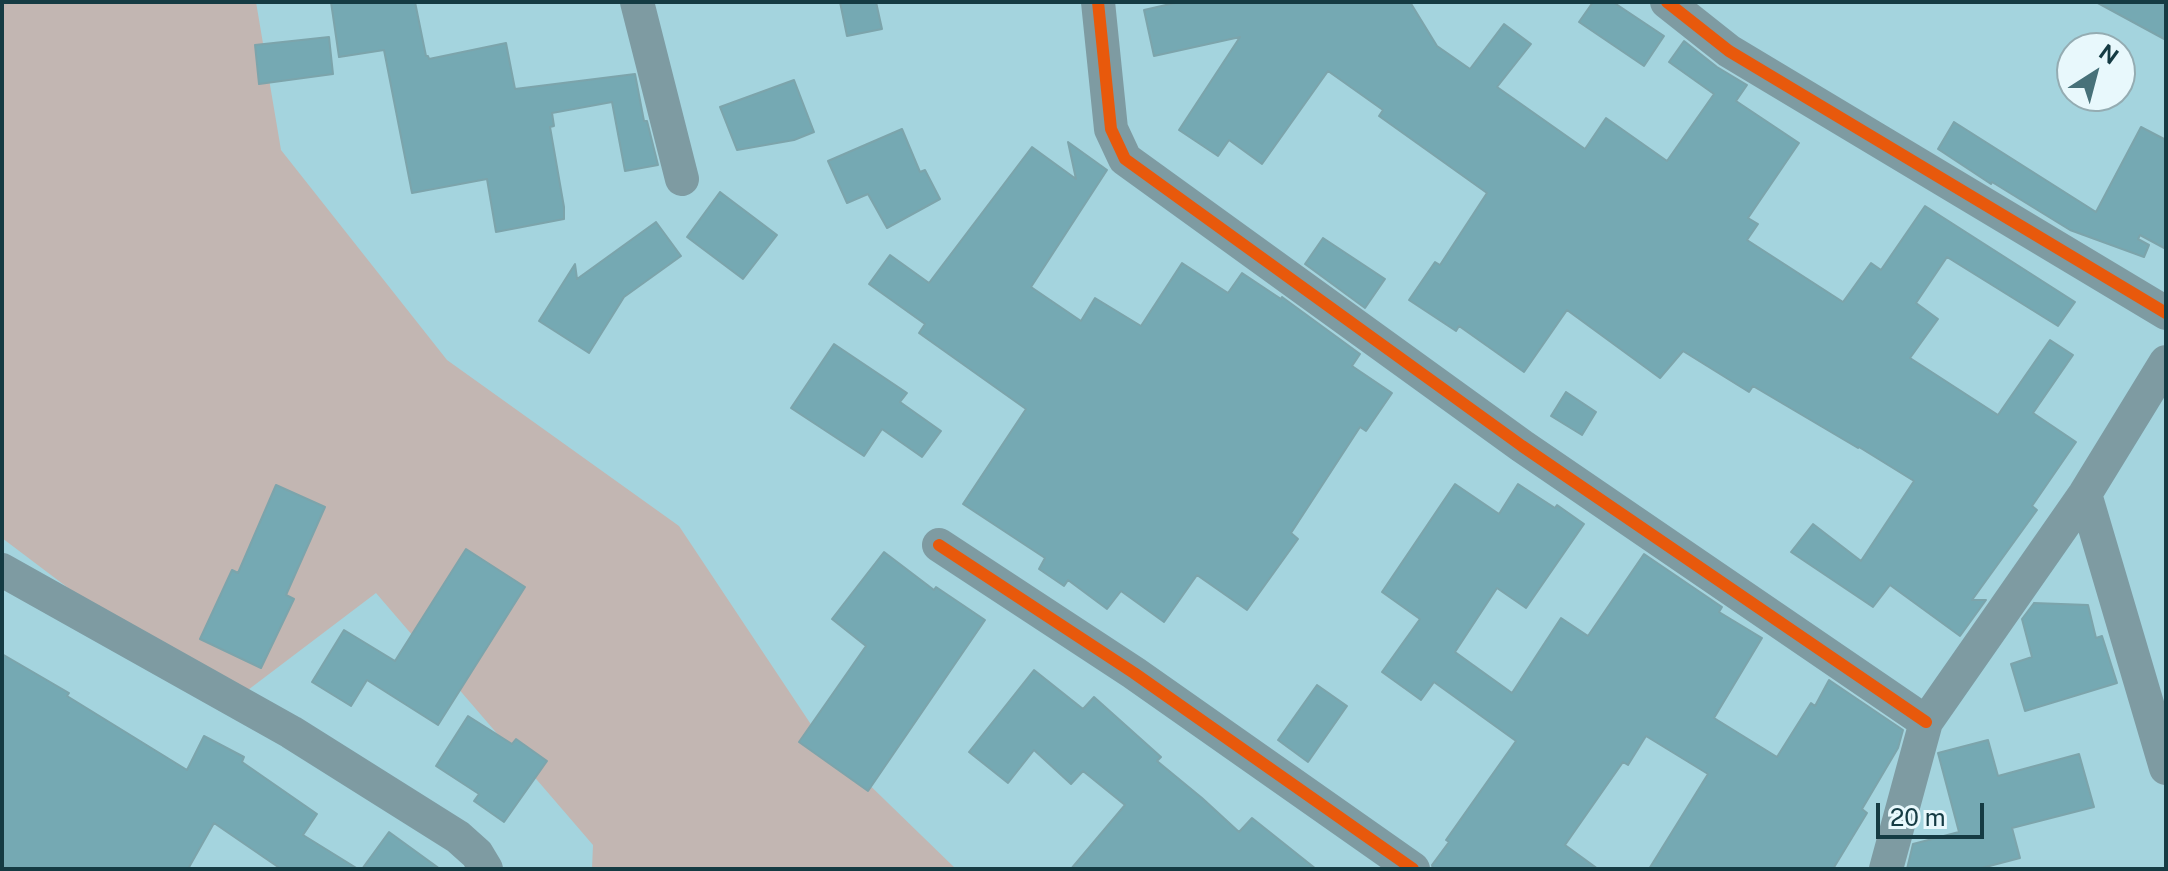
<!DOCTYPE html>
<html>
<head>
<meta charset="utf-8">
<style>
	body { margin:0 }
	#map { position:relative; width:2168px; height:871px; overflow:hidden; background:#a4d4de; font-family:"Public Sans",sans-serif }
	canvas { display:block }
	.frame { position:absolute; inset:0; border:4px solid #153b43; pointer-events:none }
	.north { position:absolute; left:2056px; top:32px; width:80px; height:80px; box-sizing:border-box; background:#e8f8fc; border:2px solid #94acb2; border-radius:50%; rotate:36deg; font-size:22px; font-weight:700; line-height:32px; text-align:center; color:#153b43 }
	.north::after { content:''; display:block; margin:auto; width:28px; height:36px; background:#477179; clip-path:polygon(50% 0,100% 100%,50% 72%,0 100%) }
	.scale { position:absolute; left:1876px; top:803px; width:108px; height:36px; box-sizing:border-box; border:4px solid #153b43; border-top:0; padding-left:10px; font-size:24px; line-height:28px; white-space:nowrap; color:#153b43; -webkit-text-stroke:6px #e8f8fc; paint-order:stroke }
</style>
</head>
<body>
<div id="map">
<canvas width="2168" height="871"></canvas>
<div class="frame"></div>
<div class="north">N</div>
<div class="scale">20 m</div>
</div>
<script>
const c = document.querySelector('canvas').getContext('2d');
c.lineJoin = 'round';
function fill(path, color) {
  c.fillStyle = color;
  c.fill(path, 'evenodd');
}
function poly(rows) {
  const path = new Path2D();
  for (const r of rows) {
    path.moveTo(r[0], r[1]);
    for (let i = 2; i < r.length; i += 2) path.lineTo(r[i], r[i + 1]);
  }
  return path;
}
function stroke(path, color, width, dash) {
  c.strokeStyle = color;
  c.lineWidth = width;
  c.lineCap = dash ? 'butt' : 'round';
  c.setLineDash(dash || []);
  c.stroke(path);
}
fill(poly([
	[2,2,256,2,281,150,447,360,679,526,818,735,956,869,592,869,593,845,376,593,244,693,92,606,2,538]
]), '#c2b6b2');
const building = poly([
	[331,2,415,2,426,56,428,56,429,59,506,43,515,89,635,74,644,121,647,121,658,165,625,171,612,102,552,113,554,126,550,127,564,207,564,219,496,232,487,179,412,193,384,50,339,57,331,2],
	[840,2,876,2,882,29,847,36,840,2],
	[1179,2,1410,2,1437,46,1470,69,1504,24,1531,44,1497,87,1585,149,1606,118,1667,161,1714,94,1669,62,1684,41,1717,67,1747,85,1736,101,1799,143,1748,218,1758,224,1747,240,1843,302,1871,263,1881,270,1925,206,2075,302,2058,326,1947,257,1916,303,1938,319,1910,358,1998,415,2050,340,2073,355,2033,413,2076,442,2032,506,2037,510,1972,600,1986,600,1960,636,1890,585,1873,607,1791,552,1813,524,1861,561,1914,481,1859,447,1858,448,1753,386,1749,392,1683,351,1660,378,1567,310,1524,372,1459,326,1456,331,1409,300,1435,262,1440,265,1487,193,1379,116,1383,110,1328,71,1262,164,1229,140,1218,156,1179,130,1240,37,1154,56,1144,10,1179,2],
	[1593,2,1613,2,1664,36,1644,66,1579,22,1593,2],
	[2096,2,2166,2,2166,40,2096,2],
	[329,37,333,74,259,84,255,45,329,37],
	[794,80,814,132,794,140,737,150,720,107,794,80],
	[1954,122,2096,212,2141,127,2166,140,2166,249,2140,235,2138,239,2149,245,2144,257,2070,230,1992,182,1991,184,1938,149,1954,122],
	[902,129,920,172,925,170,940,199,887,228,868,194,847,203,828,161,902,129],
	[1068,142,1107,170,1031,287,1081,321,1095,298,1141,326,1182,263,1228,293,1242,273,1281,299,1282,297,1360,354,1352,366,1392,393,1366,431,1360,427,1291,533,1298,539,1247,610,1197,575,1164,622,1121,591,1107,609,1068,580,1064,586,1039,569,1045,558,963,504,1026,409,919,333,925,324,869,284,890,255,929,283,1032,147,1076,179,1068,142],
	[720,192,777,235,743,279,687,237,720,192],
	[656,222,681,256,624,297,589,353,539,321,575,264,577,279,656,222],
	[1323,238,1385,279,1365,308,1305,264,1323,238],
	[834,344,907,393,900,402,941,431,922,457,882,429,864,456,791,408,834,344],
	[1566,392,1596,412,1582,435,1551,416,1566,392],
	[1455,484,1499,514,1518,484,1555,508,1557,505,1584,524,1526,608,1497,588,1455,652,1512,693,1561,618,1588,636,1644,554,1722,607,1719,612,1762,638,1714,718,1777,757,1811,703,1815,706,1829,680,1903,730,1898,748,1862,809,1867,813,1833,869,1649,869,1708,774,1646,736,1628,765,1623,762,1565,845,1598,869,1433,869,1432,865,1449,842,1446,840,1516,741,1434,682,1421,700,1382,672,1420,619,1382,592,1455,484],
	[276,485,325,507,286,595,294,599,261,668,200,639,232,570,238,573,276,485],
	[466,549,525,587,438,725,367,680,351,706,312,682,344,630,395,661,466,549],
	[884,552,934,590,936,587,985,620,868,791,799,742,866,646,832,619,884,552],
	[2034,603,2088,605,2096,638,2102,636,2117,683,2025,711,2011,664,2032,657,2022,619,2034,603],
	[2,654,69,693,67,696,187,770,204,736,244,757,242,762,317,814,303,835,358,869,281,869,214,823,188,869,2,869,2,654],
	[1034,670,1083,709,1094,697,1161,757,1157,761,1202,798,1239,832,1252,818,1316,869,1071,869,1125,805,1083,771,1071,784,1034,750,1008,783,969,752,1034,670],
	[1317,685,1347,706,1308,762,1278,740,1317,685],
	[468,716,512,744,516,739,547,761,504,822,474,801,479,794,436,766,468,716],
	[1988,740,1998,776,2079,754,2094,807,2012,828,2020,858,1978,869,1907,869,1913,844,1959,832,1938,753,1988,740],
	[389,832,440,869,362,869,389,832]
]);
fill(building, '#75a9b3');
stroke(building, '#7ca4ab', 2);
stroke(poly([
	[637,2,682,179],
	[1098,2,1111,129,1125,159,1522,446,1926,722],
	[1667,2,1729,51,2166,313],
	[2085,494,2166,768],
	[939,545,1134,673,1413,869],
	[2,570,291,732,458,837,477,854,486,869],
	[1886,869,1926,722,2085,494,2166,362]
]), '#7e9ba2', 34);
stroke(poly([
	[1098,2,1111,129,1125,159,1522,446,1926,722],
	[1667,2,1729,51,2166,313],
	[939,545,1134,673,1413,869]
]), '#e8590c', 12);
</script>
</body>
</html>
